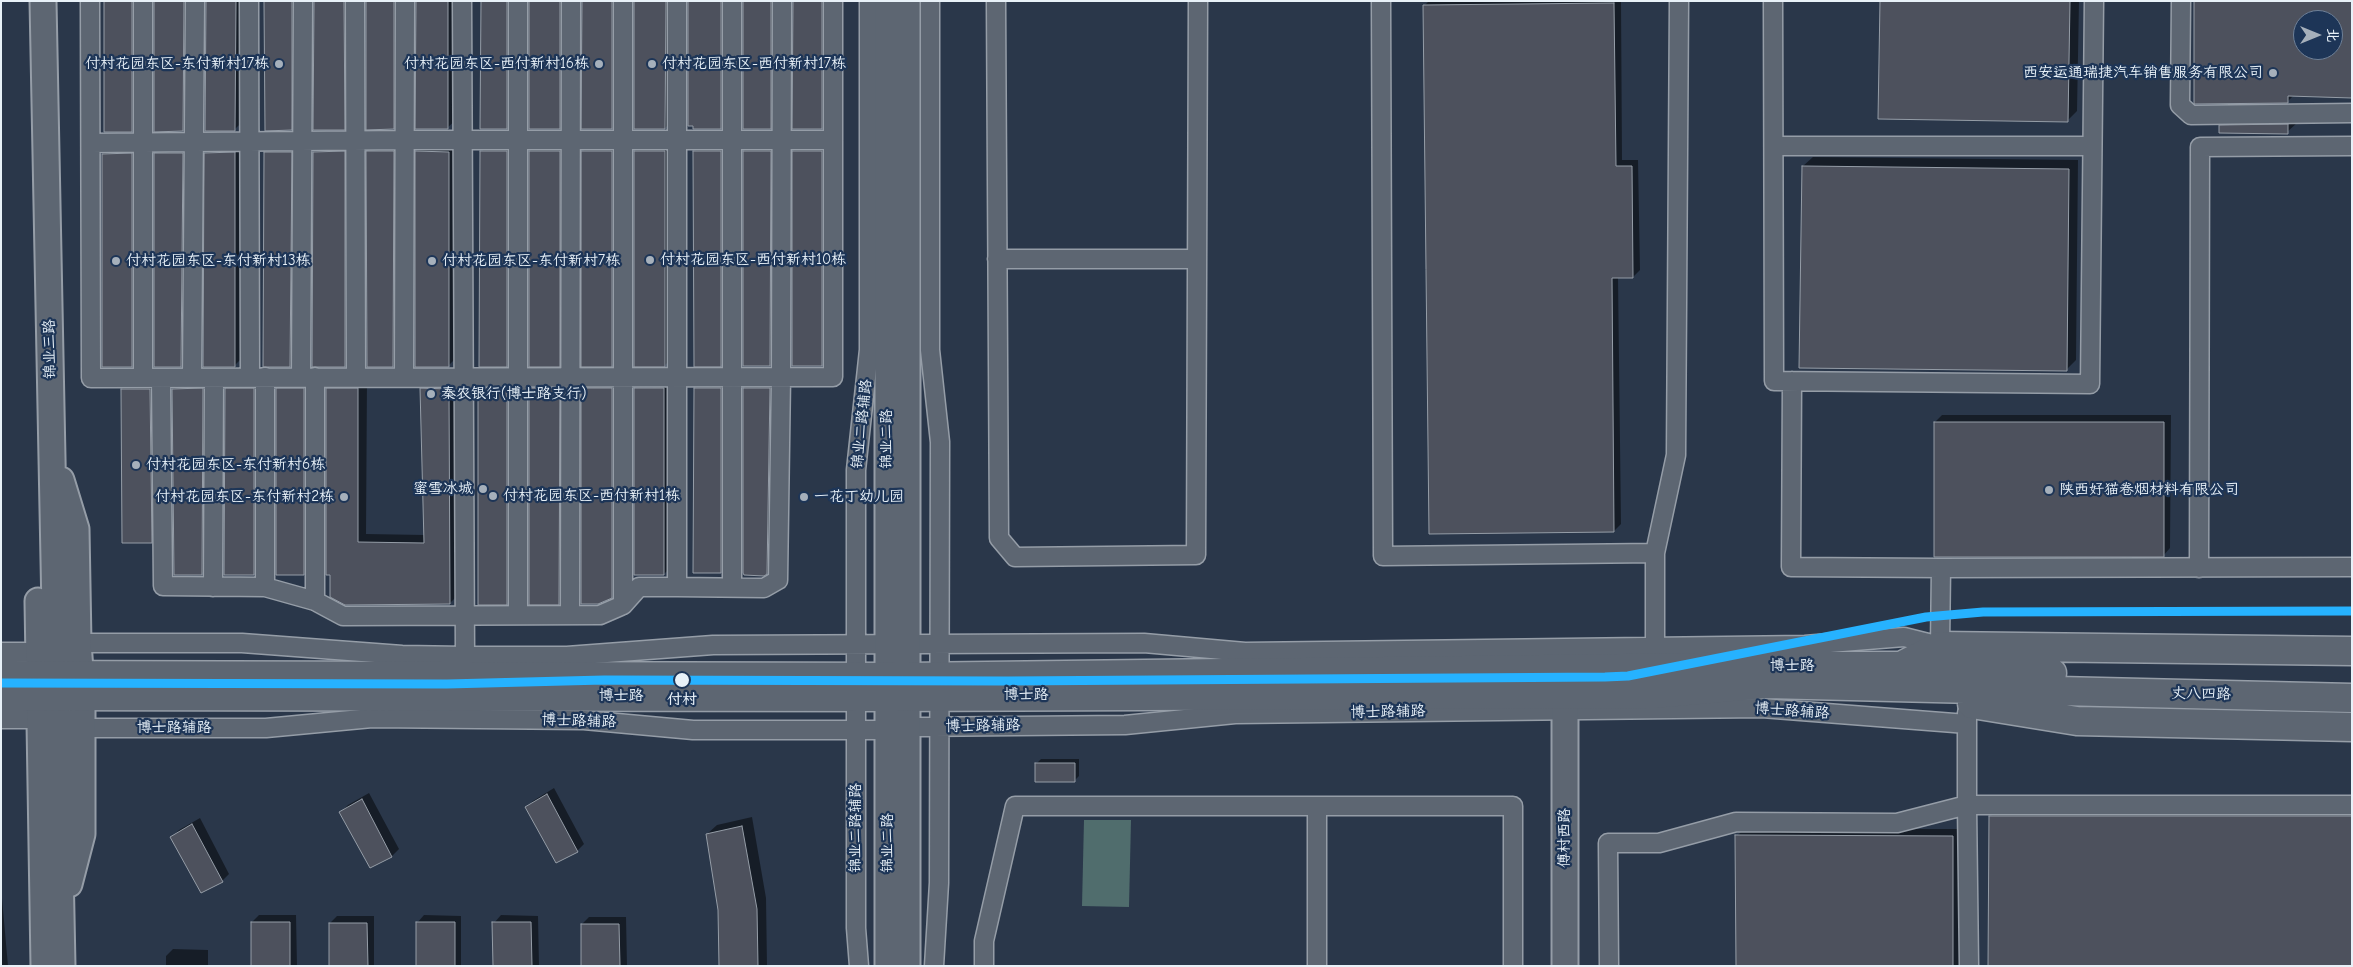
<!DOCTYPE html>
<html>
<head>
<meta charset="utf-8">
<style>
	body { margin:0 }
	#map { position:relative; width:2353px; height:967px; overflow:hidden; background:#2a374a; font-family:"Comic Neue","LXGW WenKai TC",sans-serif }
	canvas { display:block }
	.frame { position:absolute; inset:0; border:2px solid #e8f1f8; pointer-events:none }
	.north { position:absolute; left:2293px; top:10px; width:50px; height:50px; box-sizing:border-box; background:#1d3557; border:1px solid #6e8097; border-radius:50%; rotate:90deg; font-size:14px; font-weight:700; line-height:20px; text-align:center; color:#e8f1f8 }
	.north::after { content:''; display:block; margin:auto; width:18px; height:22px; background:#a6b0bb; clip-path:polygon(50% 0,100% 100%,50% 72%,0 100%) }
</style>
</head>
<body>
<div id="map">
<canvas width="2353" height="967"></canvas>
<div class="frame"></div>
<div class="north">北</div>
</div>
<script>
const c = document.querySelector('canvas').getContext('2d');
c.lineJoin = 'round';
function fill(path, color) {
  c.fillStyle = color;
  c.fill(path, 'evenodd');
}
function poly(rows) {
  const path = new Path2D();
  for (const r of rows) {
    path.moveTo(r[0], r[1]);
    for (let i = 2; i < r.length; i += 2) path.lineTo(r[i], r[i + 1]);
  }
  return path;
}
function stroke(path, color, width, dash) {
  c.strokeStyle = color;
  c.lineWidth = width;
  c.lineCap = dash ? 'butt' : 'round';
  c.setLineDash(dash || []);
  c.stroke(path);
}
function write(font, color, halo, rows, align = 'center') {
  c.font = font + ' "Comic Neue","LXGW WenKai TC",sans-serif';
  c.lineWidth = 4.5;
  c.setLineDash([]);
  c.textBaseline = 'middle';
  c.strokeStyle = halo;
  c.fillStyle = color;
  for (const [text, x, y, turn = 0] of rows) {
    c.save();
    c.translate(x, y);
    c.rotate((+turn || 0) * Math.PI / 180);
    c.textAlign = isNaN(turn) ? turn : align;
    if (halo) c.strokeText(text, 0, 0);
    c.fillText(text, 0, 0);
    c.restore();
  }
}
fill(poly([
	[1084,820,1131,820,1129,907,1082,906]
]), '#506d6d');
fill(poly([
	[105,1,141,1,141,121,132,131],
	[155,1,193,1,192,121,183,130],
	[207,1,245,1,244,120,234,130],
	[266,1,301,1,301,120,291,129],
	[315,1,353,1,354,119,344,129],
	[367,1,403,1,403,119,394,128],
	[417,1,457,1,457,119,447,128],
	[482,1,516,1,516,119,507,128],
	[530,1,569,1,569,119,560,128],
	[583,1,621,1,621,119,612,128],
	[635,1,677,1,674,119,665,128],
	[689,1,730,1,730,119,721,128],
	[744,1,780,1,780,119,771,128],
	[794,1,831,1,831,119,822,128],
	[1429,1,1621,1,1622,160,1638,160,1640,270,1633,277,1618,277,1621,524,1614,531,1425,5],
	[1881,1,2079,1,2077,111,2068,120],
	[2195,1,2352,1,2352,96,2294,95,2287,102],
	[2303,20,2333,20,2333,50,2303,50],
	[2297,115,2297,123,2287,132,2220,126,2230,116],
	[324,142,354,142,354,356,345,366,314,152],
	[377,142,403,142,402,356,393,366,367,152],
	[426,142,458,143,458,356,448,366,416,151],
	[516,142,516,356,507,366,481,152,491,143],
	[539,142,569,142,569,356,559,365,530,151],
	[592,142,621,142,621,356,612,365,583,151],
	[644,142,674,142,674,356,665,365,635,151],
	[704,142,730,142,730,356,721,365,695,151],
	[753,142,780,142,779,356,770,365,744,151],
	[803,142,831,142,831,356,822,365,793,151],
	[244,143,244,356,234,366,206,153,215,144],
	[274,143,301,143,299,356,290,366,265,152],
	[141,144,141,357,132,366,103,154,112,145],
	[164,144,192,144,190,356,181,366,155,154],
	[1813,157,2078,160,2076,360,2066,370,1803,166],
	[212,379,211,564,201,574,173,389,182,380],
	[235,379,263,379,263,564,254,574,226,389],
	[286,379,313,379,313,564,304,574,277,389],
	[457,379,459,594,450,603,346,604,327,389,336,380,367,380,366,534,425,535,421,389,430,380],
	[489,379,516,379,516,594,507,603,479,389],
	[539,379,569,379,568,594,559,603,530,389],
	[592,379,621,379,621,587,612,597,582,388],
	[644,379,673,379,673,565,664,574,635,388],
	[704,379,730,379,730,562,721,572,695,388],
	[753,379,779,379,776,563,767,573,744,388],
	[129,382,157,382,159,535,151,542,122,389],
	[1942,415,2171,415,2170,548,2163,556,1935,422],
	[1041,759,1079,759,1079,776,1074,781,1036,764],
	[554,788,584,844,577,851,526,808,533,801],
	[369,793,399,849,392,856,371,866,341,812,348,805],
	[1998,809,2352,809,2352,966,1991,816],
	[752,817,766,898,767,966,720,966,720,910,707,834,717,825],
	[200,818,229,874,222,881,172,837,179,830],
	[1744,829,1960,829,1960,966,1737,966,1737,836],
	[1,887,8,966,1,966],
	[259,915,296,915,297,966,252,966,252,922],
	[424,915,461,916,461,966,417,966,417,923],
	[501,915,538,916,539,966,494,966,494,923],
	[337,916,374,916,374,966,330,966,330,923],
	[589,917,626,917,627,966,582,966,582,924],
	[173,949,208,950,208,966,166,966,166,956]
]), '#0007');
const building = poly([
	[104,1,132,1,132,132,104,132,104,1],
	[154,1,184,1,183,131,154,132,154,1],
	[206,1,236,1,235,131,205,131,206,1],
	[264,1,292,1,292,130,265,131,264,1],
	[314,1,344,1,345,130,313,130,314,1],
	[366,1,394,1,394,129,366,130,366,1],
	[416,1,448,1,448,129,415,129,416,1],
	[481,1,507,1,507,129,480,129,481,1],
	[529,1,560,1,560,129,529,129,529,1],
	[582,1,612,1,612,129,581,129,582,1],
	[634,1,666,1,665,129,634,129,634,1],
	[688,1,721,1,721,129,693,129,693,126,688,126,688,1],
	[743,1,771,1,771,129,743,129,743,1],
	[793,1,822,1,822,129,792,129,793,1],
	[1880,1,2070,1,2068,122,1878,119,1880,1],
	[2194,1,2352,1,2352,98,2288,96,2288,103,2194,104,2194,1],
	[2303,20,2333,20,2333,50,2303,50,2303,20],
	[1614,3,1616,166,1632,166,1633,278,1612,278,1614,532,1429,534,1423,5,1614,3],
	[2288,124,2288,134,2219,133,2219,125,2288,124],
	[345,151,345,367,312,367,313,152,345,151],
	[366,151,394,151,393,367,367,367,366,151],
	[415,151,449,152,449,367,415,367,415,151],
	[480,151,507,151,507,367,479,367,480,151],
	[529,151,560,151,560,367,529,367,529,151],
	[581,151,612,151,612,367,581,367,581,151],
	[634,151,665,151,665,367,634,367,634,151],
	[693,151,721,151,721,367,694,367,693,151],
	[743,151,771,151,770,366,743,366,743,151],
	[792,151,822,151,822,366,792,366,792,151],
	[235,152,235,367,203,367,204,153,235,152],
	[264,152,292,152,290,367,263,367,264,152],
	[132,153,132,367,102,367,102,154,132,153],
	[154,153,183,153,181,367,154,367,154,153],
	[1802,166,2069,169,2067,371,1799,368,1802,166],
	[203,388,202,575,174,575,172,389,203,388],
	[225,388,254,388,254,575,224,575,225,388],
	[276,388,304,388,304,575,276,575,276,388],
	[326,388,358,388,358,542,424,543,420,388,449,389,450,604,345,605,330,597,330,575,326,575,326,388],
	[478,388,507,388,507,605,478,605,478,388],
	[529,388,560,388,559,605,529,605,529,388],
	[581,388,612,388,612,598,598,604,581,604,581,388],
	[634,388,664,388,664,575,634,575,634,388],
	[694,388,721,388,721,573,693,573,694,388],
	[743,388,770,388,767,574,764,576,744,575,743,573,743,388],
	[121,389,150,389,152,543,122,543,121,389],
	[1934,422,2164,422,2164,557,1934,557,1934,422],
	[1035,763,1075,763,1075,782,1035,782,1035,763],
	[547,794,578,852,556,863,525,807,547,794],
	[362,799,392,857,370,868,339,812,362,799],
	[1989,816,2352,816,2352,966,1988,966,1989,816],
	[192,824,223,882,201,893,170,837,192,824],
	[742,826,757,909,758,966,719,966,718,910,706,834,742,826],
	[1735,835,1953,836,1953,966,1736,966,1735,835],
	[251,922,290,922,290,966,251,966,251,922],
	[416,922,455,922,455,966,416,966,416,922],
	[492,922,531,922,532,966,493,966,492,922],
	[329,923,367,923,368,966,329,966,329,923],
	[581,924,619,924,620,966,581,966,581,924]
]);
fill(building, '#4d515d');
stroke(building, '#959da7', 1);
const street = poly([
	[90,1,91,378,833,377,833,1],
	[143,1,143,378],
	[249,1,250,377],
	[355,1,356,377],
	[462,1,465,656],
	[518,1,518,615],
	[623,1,623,605],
	[677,1,677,587,764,588,778,580,781,377,782,1],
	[930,1,930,350,940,442,939,883,934,966],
	[996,1,999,538,1015,557,1196,555,1198,1],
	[1381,1,1383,556,1655,553],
	[1773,1,1774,381,2090,384,2094,1],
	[2181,1,2180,105,2191,115,2352,113],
	[91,143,405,140,833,140],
	[1774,146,2092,146],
	[997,259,1196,259],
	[301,377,303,1],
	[315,377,315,601],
	[404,377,405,1],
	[161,378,163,586,265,587,315,601,343,616,600,615,623,605,639,587,677,587],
	[192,378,195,1],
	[1792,381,1791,567,1941,568],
	[2199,568,2200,147,2352,146],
	[213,587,214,378],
	[265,587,265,377],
	[732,587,732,1],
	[570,615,571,1],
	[1,652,39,652,56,643,242,643,402,655,465,656,567,656,713,645,1144,643,1245,652,1805,645,1904,637,1940,646,1941,568,2352,567],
	[1655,659,1655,553,1676,455,1679,1],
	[1,719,39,719,57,727,82,728,266,728,372,718,584,720,693,730,888,730,907,727,1125,725,1235,714,1762,708,1967,724],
	[1317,807,1317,966],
	[859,966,856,928,856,470,869,350,869,1],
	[984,966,984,941,1015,806,1513,806,1513,966],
	[1609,966,1608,843,1659,843,1736,822,1897,823,1967,805,1967,713],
	[1969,966,1967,805,2352,805]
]);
const secondary = poly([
	[43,1,62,966],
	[888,1,888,966],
	[907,1,907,966],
	[61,480,76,529,78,643,82,696,82,834,69,884],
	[38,601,44,966],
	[1565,710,1565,966]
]);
const primary = poly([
	[1903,665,1940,646,2352,651],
	[1,675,907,677,1780,666,1901,666,2052,673],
	[1,696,888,697,1654,694,1766,684,2352,698],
	[1972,704,2077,721,2352,727]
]);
stroke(street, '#959da7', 21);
stroke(secondary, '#959da7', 29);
stroke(primary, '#959da7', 31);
stroke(street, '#5d6672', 18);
stroke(secondary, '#5d6672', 25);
stroke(primary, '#5d6672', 28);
stroke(poly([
	[1,683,447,684,604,680,1007,681,1605,677,1628,676,1926,617,1983,612,2352,611]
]), '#26b2ff', 9);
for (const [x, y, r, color] of [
	[279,64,5,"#a6b0bb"],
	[599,64,5,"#a6b0bb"],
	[652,64,5,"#a6b0bb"],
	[2273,73,5,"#a6b0bb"],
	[650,260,5,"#a6b0bb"],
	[116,261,5,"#a6b0bb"],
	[432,261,5,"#a6b0bb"],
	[431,394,5,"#a6b0bb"],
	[136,465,5,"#a6b0bb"],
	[483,489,5,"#a6b0bb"],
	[2049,490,5,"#a6b0bb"],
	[493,496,5,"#a6b0bb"],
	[344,497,5,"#a6b0bb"],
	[804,497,5,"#a6b0bb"],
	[682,680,8,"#e8f1f8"]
]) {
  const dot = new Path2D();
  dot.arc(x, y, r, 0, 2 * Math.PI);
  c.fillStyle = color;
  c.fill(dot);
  stroke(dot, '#1d3557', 2);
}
write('15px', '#e8f1f8', '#1d3557', [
	["付村花园东区-东付新村17栋",269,64,"right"],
	["付村花园东区-西付新村16栋",589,64,"right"],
	["付村花园东区-西付新村17栋",662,64],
	["西安运通瑞捷汽车销售服务有限公司",2263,73,"right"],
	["付村花园东区-西付新村10栋",660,260],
	["付村花园东区-东付新村13栋",126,261],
	["付村花园东区-东付新村7栋",442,261],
	["秦农银行(博士路支行)",441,394],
	["付村花园东区-东付新村6栋",146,465],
	["蜜雪冰城",473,489,"right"],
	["陕西好猫卷烟材料有限公司",2059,490],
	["付村花园东区-西付新村1栋",503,496],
	["付村花园东区-东付新村2栋",334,497,"right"],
	["一花丁幼儿园",814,497]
], 'left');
write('15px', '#e8f1f8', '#1d3557', [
	["锦业三路",50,349,-91],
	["锦业二路辅路",862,424,-84],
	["锦业二路",887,439,-90],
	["博士路",1792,666],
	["丈八四路",2201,694,1],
	["博士路",1026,695],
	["博士路",621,696],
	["博士路辅路",1792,711,4],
	["博士路辅路",1388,712,-1],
	["博士路辅路",579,721,2],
	["博士路辅路",983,726,-1],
	["博士路辅路",174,728],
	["锦业二路辅路",856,828,-90],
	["傅村西路",1565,838,-90],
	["锦业二路",888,843,-90]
]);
write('bold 15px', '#e8f1f8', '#1d3557', [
	["付村",682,700]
]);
</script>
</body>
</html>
